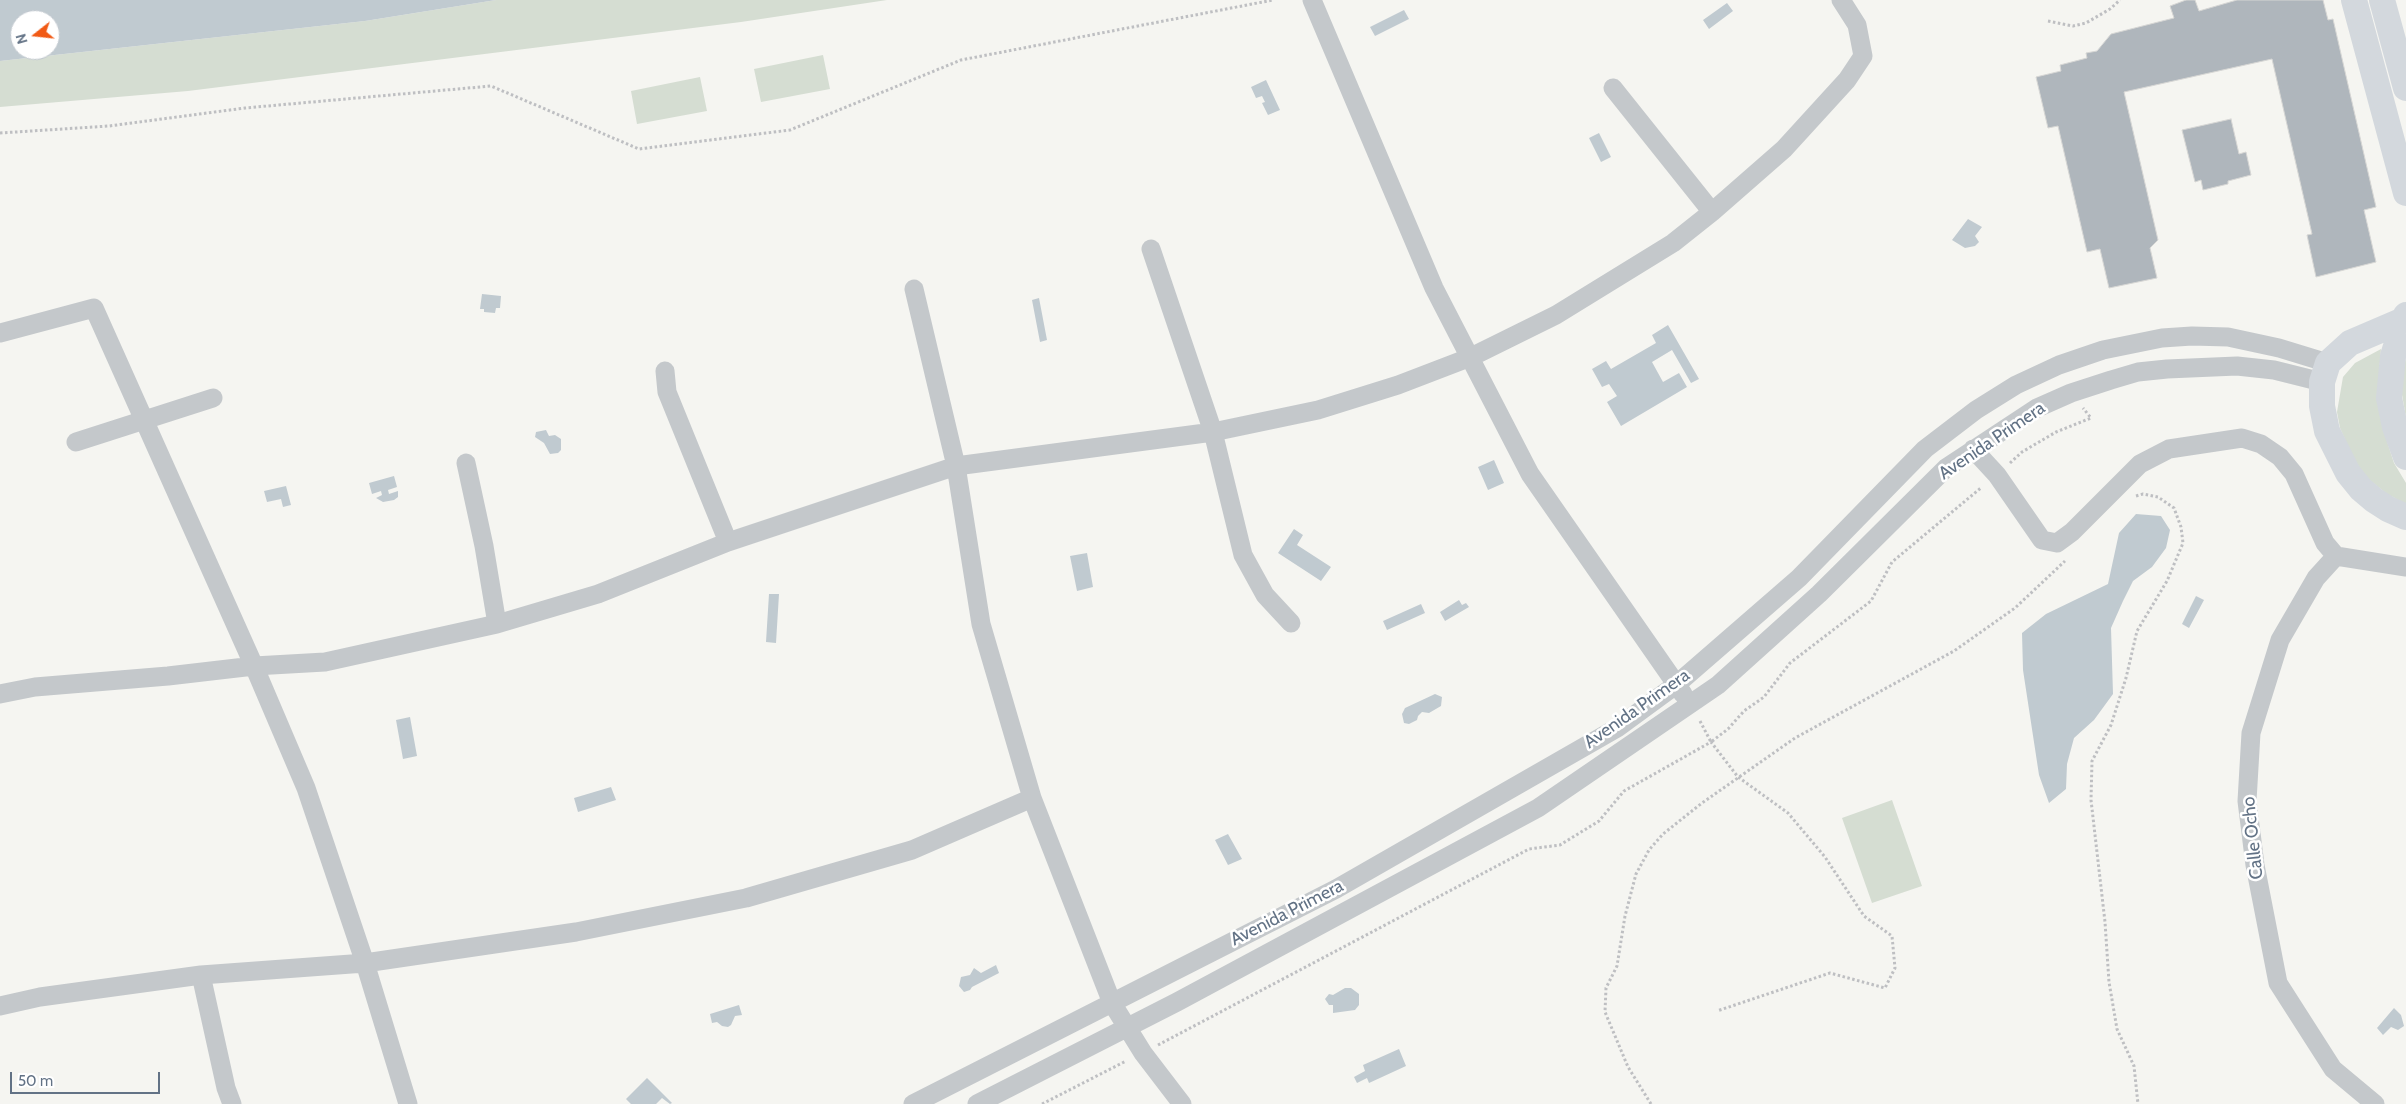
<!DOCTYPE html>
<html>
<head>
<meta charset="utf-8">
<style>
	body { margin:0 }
	#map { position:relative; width:2406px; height:1104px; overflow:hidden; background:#f5f5f1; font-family:Cabin,sans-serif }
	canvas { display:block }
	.north { position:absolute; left:10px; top:10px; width:50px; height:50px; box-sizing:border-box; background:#fff; border:1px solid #c0c7ce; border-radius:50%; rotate:254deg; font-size:14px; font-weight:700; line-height:20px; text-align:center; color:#627285 }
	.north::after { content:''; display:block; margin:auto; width:18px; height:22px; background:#f15a15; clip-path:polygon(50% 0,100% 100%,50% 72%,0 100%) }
	.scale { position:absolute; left:10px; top:1072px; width:150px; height:22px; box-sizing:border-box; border:2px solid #627285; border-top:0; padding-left:6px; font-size:15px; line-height:18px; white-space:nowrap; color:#627285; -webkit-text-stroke:4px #fff; paint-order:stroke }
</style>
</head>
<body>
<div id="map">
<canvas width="2406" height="1104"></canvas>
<div class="north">N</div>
<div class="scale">50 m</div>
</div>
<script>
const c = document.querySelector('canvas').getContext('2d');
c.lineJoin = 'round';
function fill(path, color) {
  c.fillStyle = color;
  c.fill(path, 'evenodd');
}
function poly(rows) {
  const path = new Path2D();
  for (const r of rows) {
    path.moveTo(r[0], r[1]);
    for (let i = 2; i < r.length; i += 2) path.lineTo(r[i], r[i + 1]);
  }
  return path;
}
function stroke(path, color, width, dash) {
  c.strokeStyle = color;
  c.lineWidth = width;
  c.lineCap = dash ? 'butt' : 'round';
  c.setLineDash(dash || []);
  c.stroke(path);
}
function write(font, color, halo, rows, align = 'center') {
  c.font = font + ' Cabin,sans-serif';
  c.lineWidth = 5;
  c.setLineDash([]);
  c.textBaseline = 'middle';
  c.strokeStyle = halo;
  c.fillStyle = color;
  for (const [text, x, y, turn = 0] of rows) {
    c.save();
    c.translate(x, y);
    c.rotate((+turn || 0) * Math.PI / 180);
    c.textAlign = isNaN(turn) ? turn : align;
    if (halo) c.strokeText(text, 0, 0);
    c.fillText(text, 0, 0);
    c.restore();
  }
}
fill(poly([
	[496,0,887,0,741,22,188,91,0,107,0,61,365,21],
	[823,55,830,89,761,102,754,69],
	[700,77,707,111,637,124,631,91],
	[2381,349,2379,374,2383,429,2394,463,2406,483,2406,504,2387,494,2367,478,2354,460,2340,428,2337,412,2343,377,2355,363],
	[2406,356,2406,418,2401,389],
	[1892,800,1922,886,1872,903,1842,818]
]), '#d5ddd2');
fill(poly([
	[0,0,496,0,365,21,0,61],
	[20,20,50,20,50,50,20,50],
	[1727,3,1733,11,1709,29,1703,20],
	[1404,10,1409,19,1375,36,1370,27],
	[1266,80,1280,110,1268,115,1262,103,1265,102,1262,96,1256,98,1251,87],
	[1599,133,1611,157,1601,162,1589,138],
	[1968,219,1982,227,1975,236,1979,242,1975,246,1965,248,1952,240],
	[482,294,501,296,500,308,496,308,495,313,484,312,484,309,480,309],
	[1039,298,1047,340,1040,342,1032,300],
	[1668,325,1699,379,1691,383,1672,350,1652,362,1663,382,1679,373,1687,387,1621,426,1607,402,1617,396,1609,384,1602,387,1592,369,1606,361,1611,369,1656,343,1652,335],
	[546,430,549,436,555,435,561,439,561,450,558,453,550,454,544,443,535,437,536,432],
	[1494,460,1504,483,1488,490,1478,467],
	[394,476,397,487,388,490,389,494,398,491,398,497,394,500,383,502,376,498,382,495,381,491,372,494,369,483],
	[286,486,291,505,283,507,281,499,267,502,264,491],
	[2136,514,2161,516,2170,530,2166,548,2152,567,2133,581,2123,601,2111,628,2113,694,2094,720,2074,738,2067,764,2066,789,2049,803,2039,775,2023,670,2022,633,2046,614,2108,584,2119,533],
	[1294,529,1303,535,1297,545,1331,567,1321,581,1278,553],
	[1087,553,1093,587,1077,591,1070,556],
	[769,594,779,594,776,643,766,642],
	[2196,596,2204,600,2189,628,2182,624],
	[1459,600,1462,605,1466,603,1469,607,1445,621,1440,612],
	[1421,604,1425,613,1387,630,1383,621],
	[1435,694,1442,697,1441,706,1429,713,1422,712,1418,716,1417,720,1409,724,1404,723,1402,714,1405,708],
	[410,717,417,756,403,759,396,720],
	[611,787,616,800,578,812,574,798],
	[1228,834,1242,859,1228,865,1215,840],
	[996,965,999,973,972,987,970,990,964,992,959,986,961,977,970,975,974,968,981,973],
	[1345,988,1351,988,1359,994,1359,1005,1355,1010,1333,1013,1333,1005,1329,1005,1325,999,1329,994,1333,995],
	[739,1005,742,1015,735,1016,731,1025,728,1027,722,1026,717,1022,712,1023,710,1014],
	[2394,1008,2401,1015,2404,1026,2398,1030,2391,1027,2383,1035,2377,1028],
	[1399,1049,1406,1066,1369,1083,1367,1078,1357,1083,1354,1077,1365,1071,1363,1065],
	[647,1078,672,1103,670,1104,662,1098,656,1104,631,1104,626,1099]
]), '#c0cad0');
const building = poly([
	[2186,0,2195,0,2199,11,2237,0,2323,0,2328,20,2333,19,2376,207,2364,210,2376,262,2316,277,2307,235,2312,234,2272,59,2124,92,2158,240,2150,248,2157,278,2109,288,2100,249,2087,252,2058,126,2048,128,2036,77,2061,71,2060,65,2087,58,2086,53,2097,51,2111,34,2174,18,2170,6,2186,0],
	[2231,119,2239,154,2246,152,2251,175,2228,181,2228,184,2203,190,2201,180,2195,182,2182,130,2231,119]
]);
fill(building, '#afb6bc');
stroke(building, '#d6d6d4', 1);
stroke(poly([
	[2048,21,2073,26,2086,23,2110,9,2120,0],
	[0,133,109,126,245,108,491,86,639,149,790,130,961,60,1273,0],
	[2010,463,2022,452,2056,432,2091,418,2083,408],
	[2136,496,2143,494,2158,497,2174,508,2181,527,2183,543,2167,581,2137,631,2126,678,2111,725,2092,761,2091,800,2105,922,2109,982,2117,1029,2134,1066,2138,1104],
	[1700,721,1711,742,1728,729,1744,711,1764,697,1790,663,1871,601,1892,562,1982,487],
	[1158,1045,1529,849,1560,845,1599,821,1624,791,1711,742,1738,777,1788,813,1825,857,1864,916,1892,936,1895,968,1885,988,1830,973,1717,1011],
	[1042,1104,1126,1061],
	[1651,1104,1628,1067,1605,1012,1606,988,1617,966,1625,916,1636,874,1649,850,1663,834,1702,803,1795,738,1954,651,2015,608,2065,561]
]), '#bebfc2', 3, [2.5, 2.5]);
stroke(poly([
	[1312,0,1434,288,1530,474,1683,694],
	[1613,88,1712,212],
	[1151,249,1213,432,1243,555,1265,595,1291,623],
	[914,289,956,466,981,624,1032,798,1112,1003,1143,1053,1182,1104],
	[0,333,94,308,254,666,306,788,365,963,408,1104],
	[665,371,667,392,728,542],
	[76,442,213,398],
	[1973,449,1997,475,2042,540,2057,543,2072,532,2140,464,2169,449,2242,438,2261,444,2280,457,2294,474,2325,543,2336,556,2406,567],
	[466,463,484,546,497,624],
	[2336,556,2316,578,2280,640,2251,733,2247,801,2255,865,2278,983,2333,1069,2375,1104],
	[0,694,35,687,168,676,254,666,325,662,497,624,598,594,728,542,956,466,1213,432,1318,410,1398,385,1471,357,1556,315,1673,243,1712,212,1784,149,1847,80,1863,56,1857,25,1841,0],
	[201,975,226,1088,232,1104],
	[0,1006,40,997,201,975,365,963,576,932,746,898,912,850,1032,798],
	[913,1104,1336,889,1617,728,1677,684,1799,578,1925,449,1976,410,2016,385,2059,365,2103,350,2162,338,2192,336,2228,337,2279,348,2328,363],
	[977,1104,1177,1002,1538,808,1718,685,1819,594,1946,468,2037,408,2071,393,2111,380,2138,372,2167,369,2237,366,2274,370,2322,382]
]), '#c4c8cb', 19);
stroke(poly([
	[2354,0,2406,193],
	[2382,0,2406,88],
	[2406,315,2393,356,2389,398,2395,427,2406,457],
	[2406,319,2350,343,2328,363,2322,382,2322,406,2327,431,2348,473,2361,489,2374,500,2388,509,2406,517]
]), '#d3d8dd', 26);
write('18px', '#627285', '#fff', [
	["Avenida Primera",1992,441,-34],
	["Avenida Primera",1637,709,-35],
	["Calle Ocho",2253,838,-96],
	["Avenida Primera",1287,913,-27]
]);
</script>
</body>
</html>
